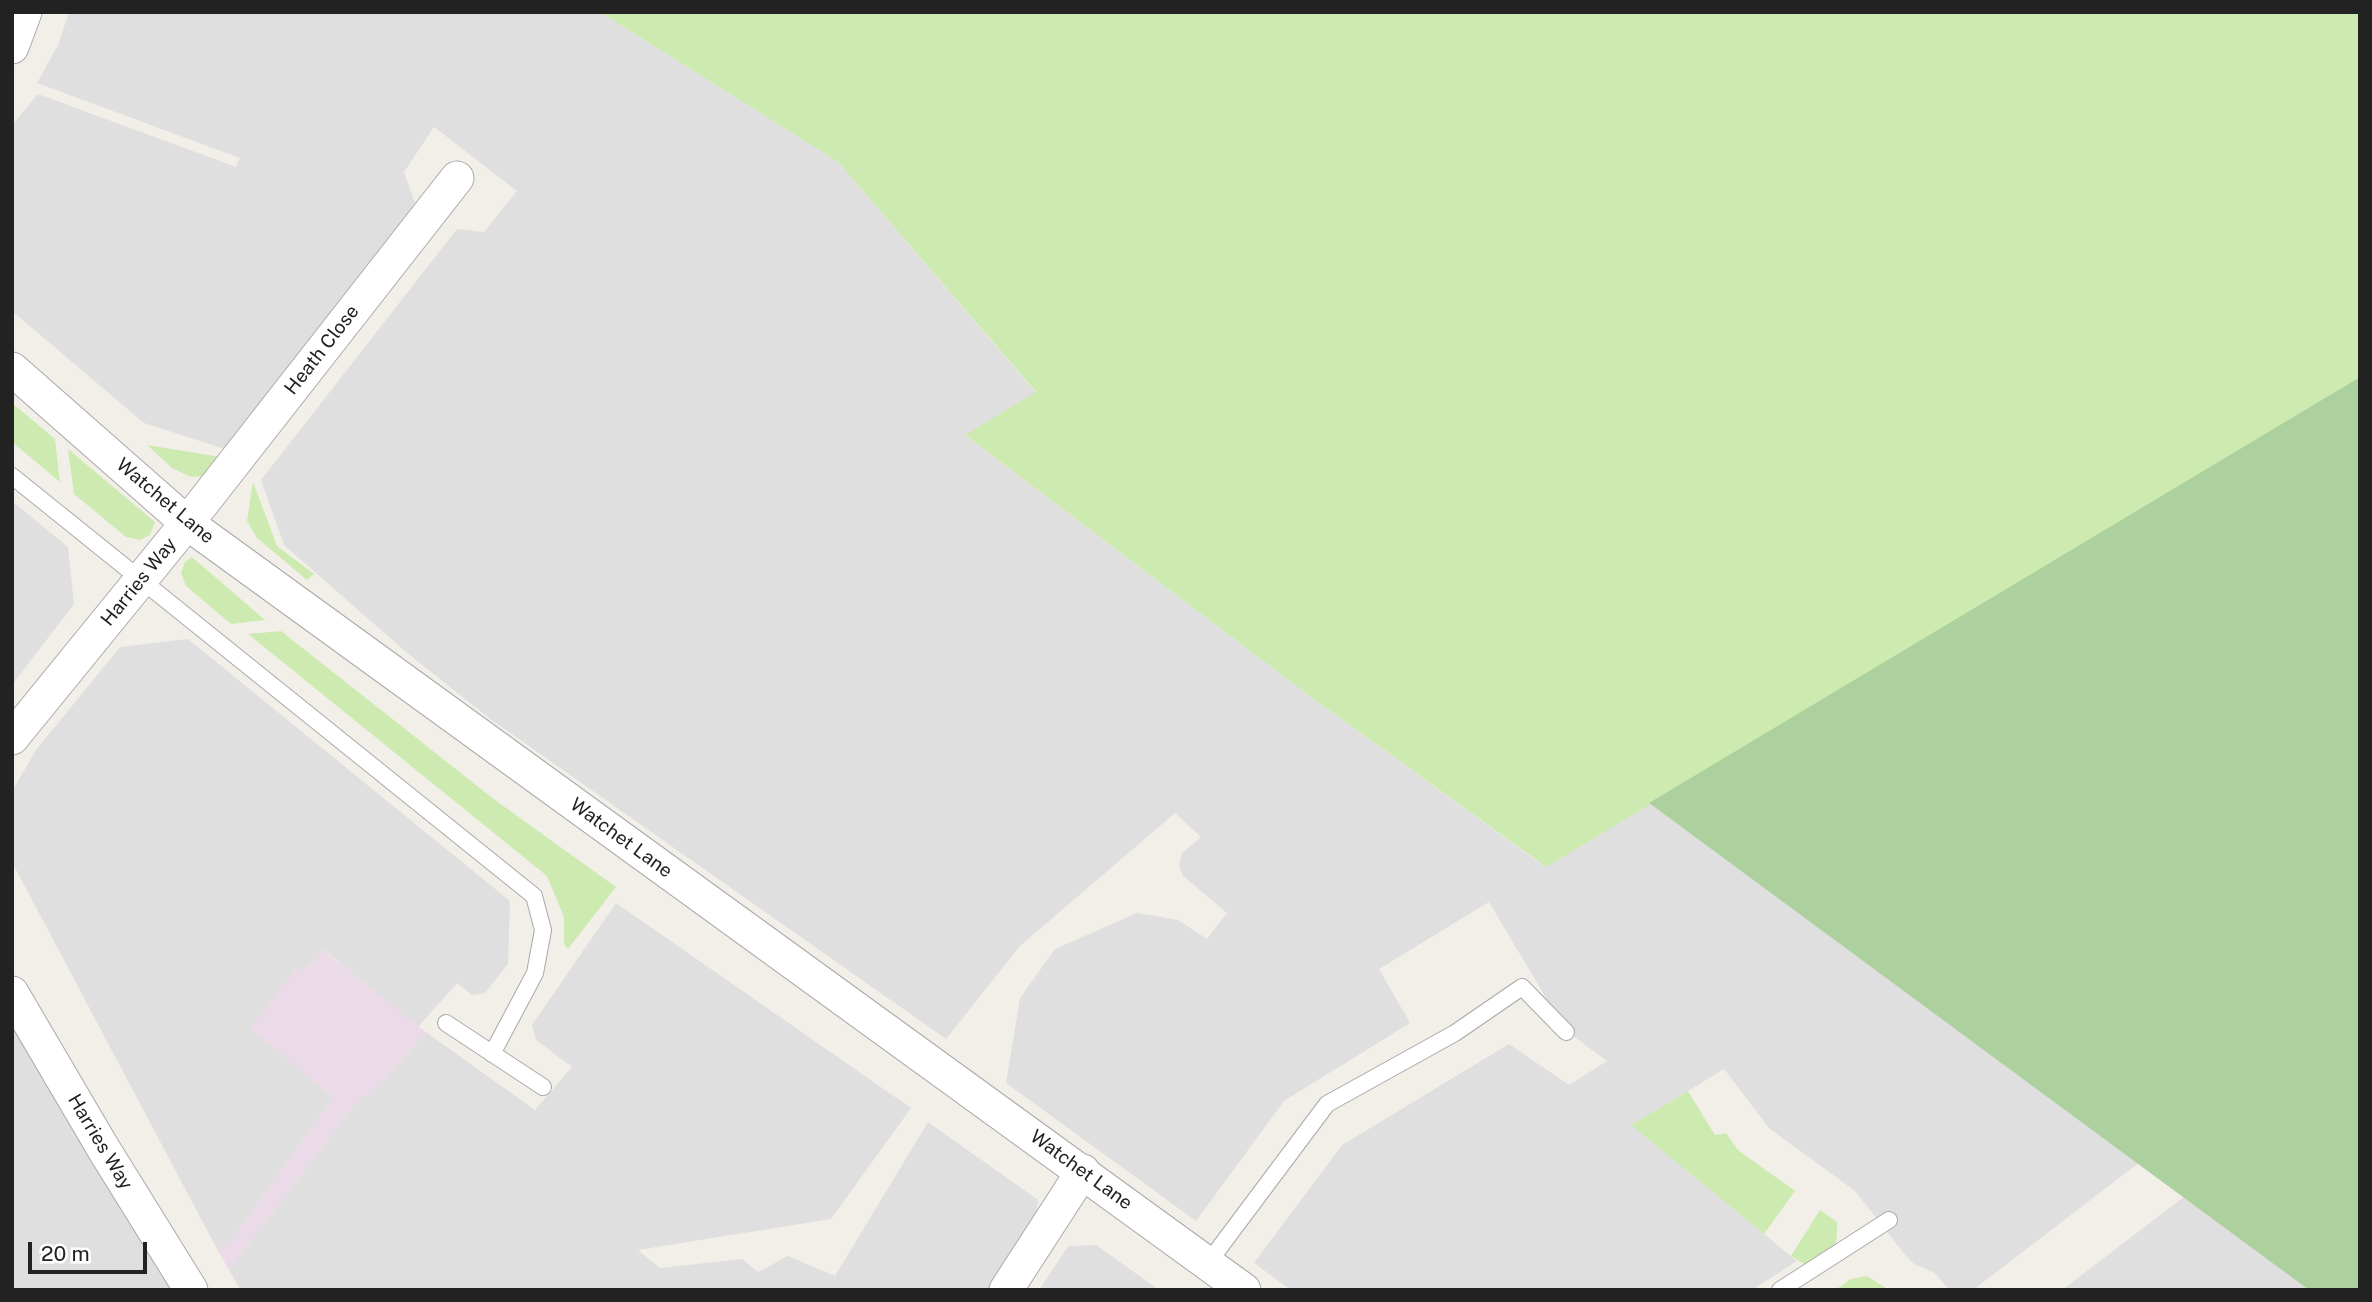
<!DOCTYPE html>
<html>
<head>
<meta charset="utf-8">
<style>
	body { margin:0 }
	#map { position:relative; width:2372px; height:1302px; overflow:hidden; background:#f2efe9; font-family:"Public Sans",sans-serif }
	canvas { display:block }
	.frame { position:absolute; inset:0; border:14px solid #222; pointer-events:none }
	.scale { position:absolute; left:28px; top:1242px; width:119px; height:32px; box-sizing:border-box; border:4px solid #222; border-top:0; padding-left:9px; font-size:21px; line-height:24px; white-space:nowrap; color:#222; -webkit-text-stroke:5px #fff; paint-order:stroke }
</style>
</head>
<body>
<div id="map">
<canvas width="2372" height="1302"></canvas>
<div class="frame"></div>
<div class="scale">20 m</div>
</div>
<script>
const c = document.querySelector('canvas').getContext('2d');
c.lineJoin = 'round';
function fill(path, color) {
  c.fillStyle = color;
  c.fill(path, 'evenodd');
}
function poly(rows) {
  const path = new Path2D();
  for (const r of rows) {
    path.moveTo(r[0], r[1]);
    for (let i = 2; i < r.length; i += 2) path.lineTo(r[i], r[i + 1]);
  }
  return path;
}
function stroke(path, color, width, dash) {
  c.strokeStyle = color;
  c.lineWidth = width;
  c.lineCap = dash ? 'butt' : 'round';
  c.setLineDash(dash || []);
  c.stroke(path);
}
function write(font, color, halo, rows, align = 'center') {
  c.font = font + ' "Public Sans",sans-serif';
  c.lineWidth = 5;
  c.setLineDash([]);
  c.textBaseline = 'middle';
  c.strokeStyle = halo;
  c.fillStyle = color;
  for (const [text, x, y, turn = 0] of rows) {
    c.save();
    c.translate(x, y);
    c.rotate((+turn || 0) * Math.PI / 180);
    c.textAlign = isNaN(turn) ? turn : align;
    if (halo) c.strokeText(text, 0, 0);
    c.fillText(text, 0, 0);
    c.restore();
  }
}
fill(poly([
	[69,12,600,12,838,162,1036,393,966,436,1311,697,1545,867,1649,803,2140,1162,1973,1290,1949,1290,1935,1273,1914,1264,1906,1256,1855,1191,1769,1128,1724,1069,1632,1125,1797,1261,1752,1290,1291,1290,1254,1263,1342,1145,1509,1044,1569,1085,1607,1061,1565,1030,1489,902,1379,969,1410,1023,1284,1101,1196,1221,1006,1083,1020,998,1055,949,1137,913,1178,920,1207,939,1227,913,1183,876,1179,866,1182,853,1201,837,1175,813,1020,946,946,1039,489,718,406,652,284,545,261,480,457,229,484,232,517,191,434,127,404,172,415,203,228,450,144,423,12,311,12,125,38,94,236,167,240,158,37,83,58,45],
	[12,501,68,547,74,604,12,685],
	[188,639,510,901,508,964,485,993,472,995,457,983,418,1027,324,950,303,971,298,968,251,1028,333,1098,228,1245,217,1249,12,862,12,791,36,750,120,647],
	[616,903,911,1108,831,1219,638,1250,660,1268,742,1259,758,1272,788,1256,835,1276,928,1122,1038,1200,1036,1216,988,1290,240,1290,229,1270,361,1096,370,1096,426,1032,535,1110,572,1067,536,1040,532,1025],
	[12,981,174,1290,12,1290],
	[2185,1196,2309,1290,2062,1290],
	[1096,1245,1159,1290,1039,1290,1068,1246]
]), '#e0dfdf');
fill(poly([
	[323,950,426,1032,370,1096,361,1096,229,1270,217,1249,228,1245,333,1098,250,1028,297,967,303,971]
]), '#ebdbe8');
fill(poly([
	[600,12,2360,12,2360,377,1546,867,1311,697,965,435,1036,392,838,162],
	[12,403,55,439,60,482,12,442],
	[147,445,233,459,221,475,191,477,172,468],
	[68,449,155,522,150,535,140,540,126,537,74,494],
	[253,482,277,546,314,574,307,580,257,538,247,521],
	[192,557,265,620,231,624,186,586,181,573,185,562],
	[281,631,495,800,616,887,568,949,564,944,564,917,547,876,248,634],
	[1688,1091,1715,1135,1726,1133,1738,1150,1795,1191,1764,1234,1631,1125],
	[1820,1210,1837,1222,1837,1237,1833,1251,1809,1267,1791,1256],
	[1867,1276,1889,1290,1835,1290,1851,1279]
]), '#cdebb0');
fill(poly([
	[2360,377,2360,1290,2309,1290,1649,803]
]), '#add19e');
const service = poly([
	[12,476,534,896,543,930,535,973,492,1054],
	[446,1023,543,1087],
	[1208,1263,1327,1104,1455,1033,1522,987,1566,1032],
	[1780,1290,1889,1220]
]);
const minor = poly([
	[12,47,25,12],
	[12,369,187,523,1244,1290],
	[12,738,187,523,457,178],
	[12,993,103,1148,191,1290],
	[1006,1290,1083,1171]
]);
stroke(service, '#a9a9a9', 18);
stroke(minor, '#a9a9a9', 35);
stroke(service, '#fff', 16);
stroke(minor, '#fff', 33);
write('19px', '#222', '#fff', [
	["Heath Close",322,350,-52],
	["Watchet Lane",165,501,40],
	["Harries Way",139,582,-51],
	["Watchet Lane",621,838,36],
	["Harries Way",100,1142,59],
	["Watchet Lane",1081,1170,36]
]);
</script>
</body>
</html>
